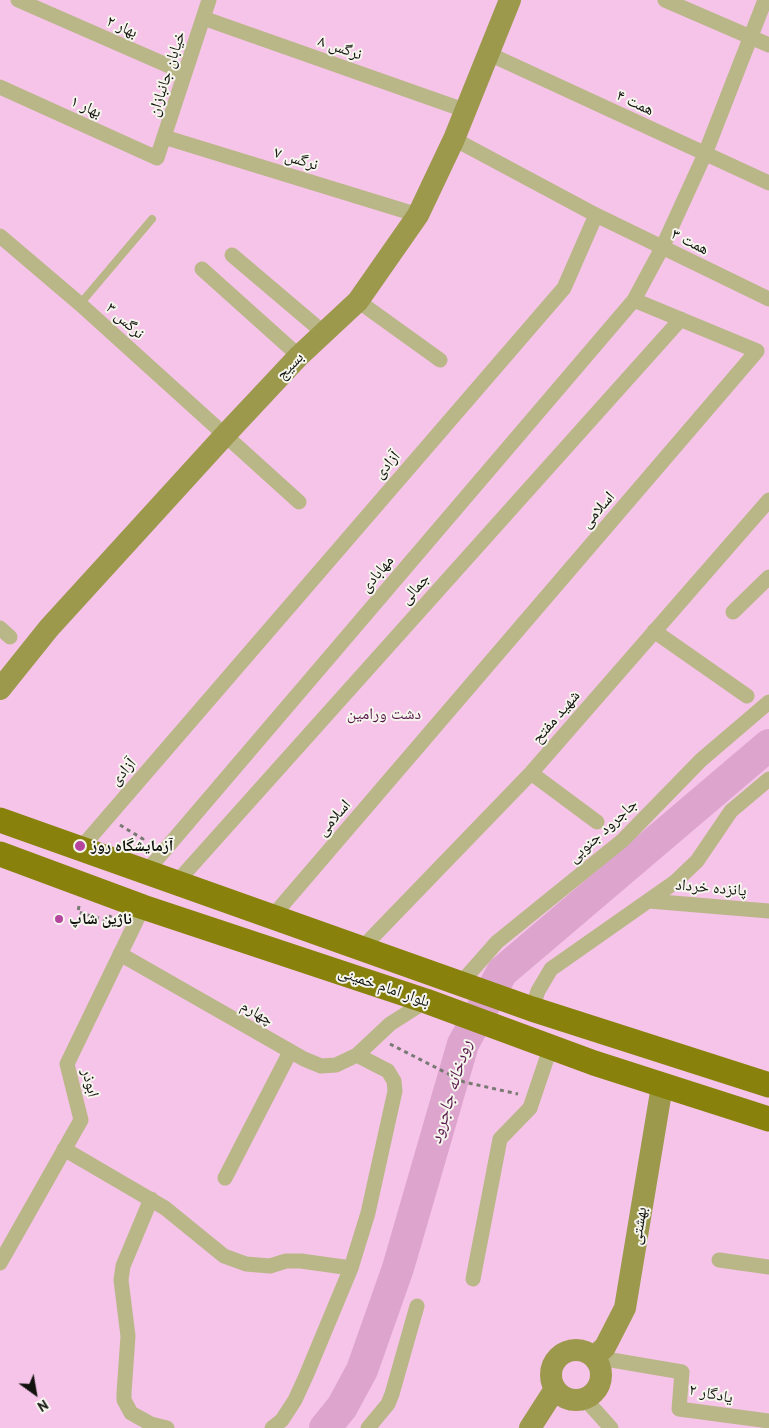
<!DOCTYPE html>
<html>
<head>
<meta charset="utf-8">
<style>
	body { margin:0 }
	#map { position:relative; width:769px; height:1428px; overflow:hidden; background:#f5f5ed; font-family:"PT Sans",sans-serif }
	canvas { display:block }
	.north { position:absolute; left:10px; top:1368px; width:50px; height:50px; -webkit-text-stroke:4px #f5f5ed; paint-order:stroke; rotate:148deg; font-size:14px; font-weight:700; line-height:20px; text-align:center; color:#12120f }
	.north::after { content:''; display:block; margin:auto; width:18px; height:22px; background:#12120f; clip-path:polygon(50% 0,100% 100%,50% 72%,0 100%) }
</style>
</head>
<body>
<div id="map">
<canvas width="769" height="1428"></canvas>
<div class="north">N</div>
</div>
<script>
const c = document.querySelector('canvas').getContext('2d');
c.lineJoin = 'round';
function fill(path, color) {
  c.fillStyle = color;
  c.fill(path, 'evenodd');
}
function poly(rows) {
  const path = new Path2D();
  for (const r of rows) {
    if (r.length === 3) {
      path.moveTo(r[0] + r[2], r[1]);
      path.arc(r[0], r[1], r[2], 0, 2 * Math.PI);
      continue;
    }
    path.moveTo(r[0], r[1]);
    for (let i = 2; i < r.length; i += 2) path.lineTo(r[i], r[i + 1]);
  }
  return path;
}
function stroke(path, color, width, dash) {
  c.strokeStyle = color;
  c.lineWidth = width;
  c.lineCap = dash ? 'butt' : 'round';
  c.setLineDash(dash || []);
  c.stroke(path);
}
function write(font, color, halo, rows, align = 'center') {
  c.font = font + ' "PT Sans","Noto Naskh Arabic",sans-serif';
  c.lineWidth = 4;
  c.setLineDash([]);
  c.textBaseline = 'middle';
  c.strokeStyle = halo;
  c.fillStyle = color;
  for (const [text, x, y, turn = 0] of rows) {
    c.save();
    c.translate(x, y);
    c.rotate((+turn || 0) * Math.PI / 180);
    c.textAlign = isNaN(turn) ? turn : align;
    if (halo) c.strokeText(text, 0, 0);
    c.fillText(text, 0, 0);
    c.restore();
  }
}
fill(poly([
	[0,0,769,0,769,1428,0,1428]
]), '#f6c4e8');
stroke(poly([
	[325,1428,342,1407,362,1370,398,1268,463,1044,502,972,769,745]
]), '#dda5ce', 32);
stroke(poly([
	[120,825,143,839,140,848],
	[79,906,78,912,108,921,111,915],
	[390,1044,464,1082,518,1094]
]), '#797974', 3, [4, 4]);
stroke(poly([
	[80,304,152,219]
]), '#b9b787', 8);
stroke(poly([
	[18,0,185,73],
	[665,0,769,45],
	[203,18,464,110],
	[487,53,769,183],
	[0,87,157,158,209,0],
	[164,137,418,215],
	[596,215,769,299],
	[0,236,80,304,299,502],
	[232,255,324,333],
	[202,269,299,356],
	[358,301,440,360],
	[733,612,769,577],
	[0,628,10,637],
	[654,631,747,696],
	[531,773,597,822],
	[81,848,564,288,596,215,454,139],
	[146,872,634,300],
	[176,883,681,319],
	[649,901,769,911],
	[272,917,757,351,634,300,662,248,705,154,765,0],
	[361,949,531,773,769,500],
	[120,954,304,1059,321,1066,336,1065,357,1055,390,1024,426,1001],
	[460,984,497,942,623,840,701,760,769,702],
	[532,1009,538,991,551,969,675,882,697,861,731,811,769,779],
	[64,1149,165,1208,224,1256,246,1264,270,1266,286,1261,301,1261,351,1268],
	[225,1178,290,1052],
	[151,1199,123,1266,121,1280,128,1336,124,1393,124,1400,131,1413,151,1424,167,1428],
	[719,1260,769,1267],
	[0,1263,81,1120,67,1064,143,907],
	[473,1279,500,1139,530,1108,551,1046],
	[594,1357,682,1372,679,1409,769,1421],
	[585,1399,611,1428],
	[272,1428,282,1420,295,1400,306,1376,351,1268,368,1213,395,1091,394,1081,388,1071,357,1055],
	[368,1428,388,1404,392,1394,417,1306]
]), '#b9b787', 15);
stroke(poly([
	[0,689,49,628,225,435,299,356,358,301,418,215,454,139,510,0],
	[576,1375,25],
	[594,1357,605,1347,625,1308,662,1086],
	[530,1428,555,1389]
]), '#9c994c', 22);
stroke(poly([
	[0,820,532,1009,769,1085],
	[0,854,143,907,426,1001,594,1063,769,1119]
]), '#88820c', 25);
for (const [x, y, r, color] of [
	[80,846,6,"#b5449f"],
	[59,919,5,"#b5449f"]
]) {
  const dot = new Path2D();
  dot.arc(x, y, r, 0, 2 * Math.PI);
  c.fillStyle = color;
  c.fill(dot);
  stroke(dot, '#f5f5ed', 2);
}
write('16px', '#12120f', '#f5f5ed', [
	["بهار ۲",122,27,24],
	["نرگس ۸",340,48,19],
	["خیابان جانبازان",167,74,-72],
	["همت ۴",635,103,25],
	["بهار ۱",86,107,24],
	["نرگس ۷",296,159,17],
	["همت ۳",690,242,26],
	["نرگس ۳",125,321,42],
	["بسیج",290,366,-46],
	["آزادی",387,465,-49],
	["اسلامی",598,510,-49],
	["مهابادی",377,574,-50],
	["جمالی",415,589,-48],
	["شهید مفتح",556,717,-49],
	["آزادی",123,772,-49],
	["اسلامی",334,818,-49],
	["جاجرود جنوبی",603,831,-42],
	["پانزده خرداد",711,888,5],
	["بلوار امام خمینی",384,987,19],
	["چهارم",257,1013,30],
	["ابوذر",90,1083,76],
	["بهشتی",639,1226,-81],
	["یادگار ۲",711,1394,11]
]);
write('16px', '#57164b', '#f5f5ed', [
	["دشت ورامین",384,714]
]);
write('bold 16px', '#12120f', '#f5f5ed', [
	["آزمایشگاه روز",91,846],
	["ناژین شاپ",69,919]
], 'left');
write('italic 18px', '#5d1c50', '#f5f5ed', [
	["رودخانه جاجرود",451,1092,-73]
]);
</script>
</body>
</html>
